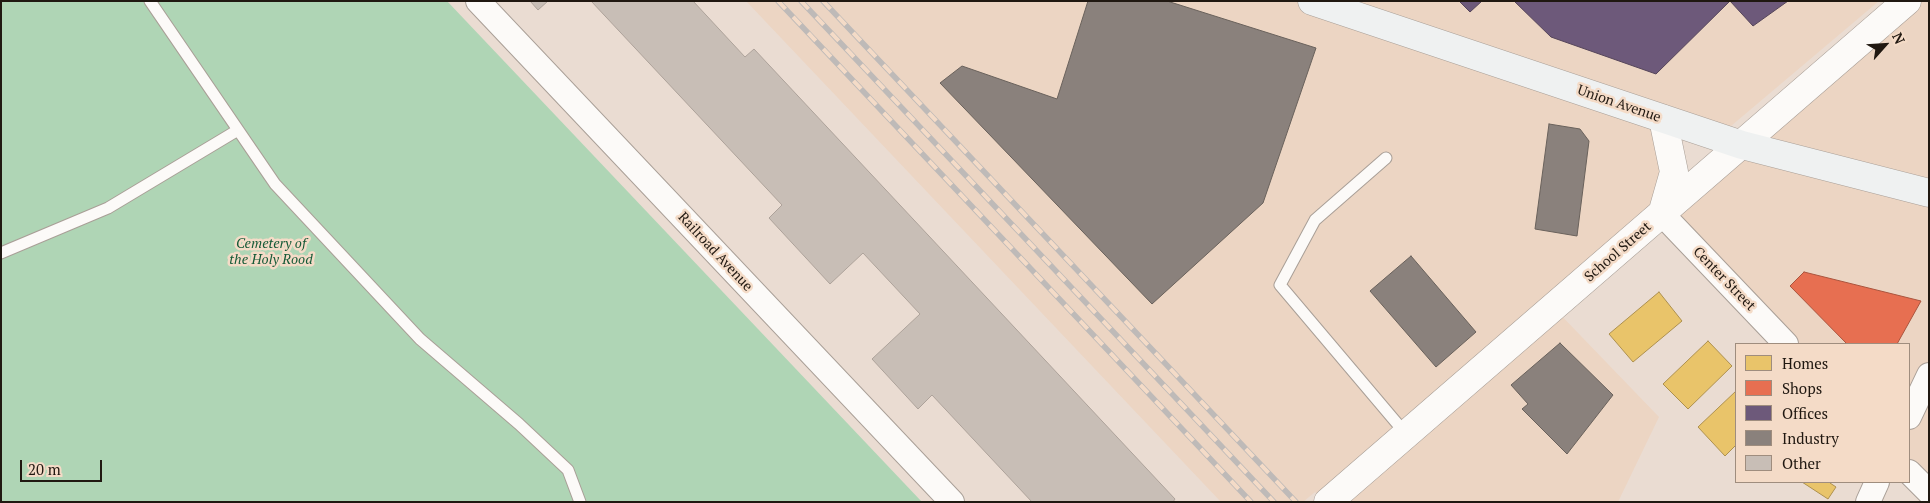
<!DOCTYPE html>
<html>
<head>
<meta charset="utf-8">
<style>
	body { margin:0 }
	#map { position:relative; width:1930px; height:503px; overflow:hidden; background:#eadcd2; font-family:"PT Serif",serif }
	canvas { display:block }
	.frame { position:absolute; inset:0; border:2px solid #201811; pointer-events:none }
	.legend { position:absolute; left:1735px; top:343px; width:175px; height:140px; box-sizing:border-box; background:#f4dbc7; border:1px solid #9f8d7e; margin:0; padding:6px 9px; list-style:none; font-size:15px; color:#201811 }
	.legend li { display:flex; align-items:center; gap:10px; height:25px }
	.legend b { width:25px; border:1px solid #9f8d7e }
	.north { position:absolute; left:1860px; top:20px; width:50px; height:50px; -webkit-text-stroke:4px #f4dbc7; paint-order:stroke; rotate:64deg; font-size:14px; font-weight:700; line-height:20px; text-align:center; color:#201811 }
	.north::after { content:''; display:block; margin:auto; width:18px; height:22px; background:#201811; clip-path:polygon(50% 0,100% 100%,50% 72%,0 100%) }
	.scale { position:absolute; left:20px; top:460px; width:82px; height:22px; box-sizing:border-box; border:2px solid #201811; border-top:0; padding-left:6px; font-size:15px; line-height:18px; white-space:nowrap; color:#201811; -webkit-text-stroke:4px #f4dbc7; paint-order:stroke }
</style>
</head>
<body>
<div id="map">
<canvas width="1930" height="503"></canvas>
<div class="frame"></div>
<ul class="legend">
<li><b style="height:14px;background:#e9c46a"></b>Homes</li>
<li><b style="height:14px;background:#e76f51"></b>Shops</li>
<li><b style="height:14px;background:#6d597a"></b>Offices</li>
<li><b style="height:14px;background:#8a817c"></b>Industry</li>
<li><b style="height:14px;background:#c8beb6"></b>Other</li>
</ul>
<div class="north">N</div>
<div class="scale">20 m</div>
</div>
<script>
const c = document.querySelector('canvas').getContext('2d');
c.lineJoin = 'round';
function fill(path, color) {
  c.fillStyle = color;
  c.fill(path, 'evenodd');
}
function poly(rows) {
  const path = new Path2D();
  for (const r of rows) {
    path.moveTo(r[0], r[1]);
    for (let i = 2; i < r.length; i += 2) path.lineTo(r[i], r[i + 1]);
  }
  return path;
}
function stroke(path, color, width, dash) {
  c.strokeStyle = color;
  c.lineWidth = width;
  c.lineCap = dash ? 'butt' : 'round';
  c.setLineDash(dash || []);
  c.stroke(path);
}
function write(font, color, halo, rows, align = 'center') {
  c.font = font + ' "PT Serif",serif';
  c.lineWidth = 5;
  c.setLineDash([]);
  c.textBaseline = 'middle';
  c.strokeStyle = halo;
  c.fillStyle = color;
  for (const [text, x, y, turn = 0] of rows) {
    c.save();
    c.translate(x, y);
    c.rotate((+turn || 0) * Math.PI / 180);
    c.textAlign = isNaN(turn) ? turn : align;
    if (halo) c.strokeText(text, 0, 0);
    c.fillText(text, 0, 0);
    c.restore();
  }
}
fill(poly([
	[746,1,1879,1,1718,137,1664,119,1662,213,1907,1,1929,1,1929,492,1909,471,1909,344,1787,344,1662,215,1554,308,1659,417,1618,502,1324,502,1315,492,1303,502,1221,502]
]), '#ecd5c3');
fill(poly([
	[1,1,447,1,922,502,1,502]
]), '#afd5b5');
const homes = poly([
	[1659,292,1682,321,1633,362,1609,334,1659,292],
	[1708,341,1732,366,1688,409,1663,384,1708,341],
	[1736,391,1736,445,1725,456,1698,427,1736,391],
	[1802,482,1831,482,1830,483,1836,487,1828,499,1802,482]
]);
fill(homes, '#e9c46a');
stroke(homes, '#ad904f', 1);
const shops = poly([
	[1804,272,1921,301,1897,344,1847,344,1790,286,1804,272]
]);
fill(shops, '#e76f51');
stroke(shops, '#ab553e', 1);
const offices = poly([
	[1459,1,1482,1,1470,12,1459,1],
	[1514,1,1788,1,1753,26,1730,1,1656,74,1551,37,1514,1]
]);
fill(offices, '#6d597a');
stroke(offices, '#56465a', 1);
const industry = poly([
	[1088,1,1167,1,1316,48,1263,203,1152,304,940,83,962,66,1057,99,1088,1],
	[1549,124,1580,129,1589,141,1577,236,1535,229,1549,124],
	[1411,256,1476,332,1436,367,1370,291,1411,256],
	[1560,343,1613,395,1567,454,1522,409,1528,404,1511,385,1560,343]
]);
fill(industry, '#8a817c');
stroke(industry, '#6a625c', 1);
const building = poly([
	[530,1,548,1,538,10,530,1],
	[591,1,693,1,745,57,754,49,1175,499,1173,502,1032,502,932,395,918,409,872,359,920,314,863,253,830,284,769,218,782,205,591,1]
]);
fill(building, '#c8beb6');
stroke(building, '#ada29a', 1);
const service = poly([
	[150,1,275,184,420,339,519,424,568,470,580,502],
	[1386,158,1315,220,1280,285,1406,434],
	[1,253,108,208,238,130]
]);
const minor = poly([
	[478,1,952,502],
	[1662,214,1786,344],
	[1909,417,1929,375],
	[1909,472,1929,492],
	[1868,502,1877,482]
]);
const tertiary = poly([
	[1662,214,1674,172,1663,119],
	[1328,502,1907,1]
]);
const secondary = poly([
	[1312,1,1742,145,1929,193]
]);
stroke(service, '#a99f97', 13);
stroke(minor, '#a99f97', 26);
stroke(tertiary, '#a99f97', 29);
stroke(secondary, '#a99f97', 29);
stroke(service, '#fcfaf8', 11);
stroke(minor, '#fcfaf8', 24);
stroke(tertiary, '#fcfaf8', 28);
stroke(secondary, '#eff1f1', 28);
const rail = poly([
	[778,1,1251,502],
	[801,1,1274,502],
	[823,1,1296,502]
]);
stroke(rail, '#bebab8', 5.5);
stroke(rail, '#f4dbc7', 4, [11]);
write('14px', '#201811', '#f4dbc7', [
	["Union Avenue",1619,104,19],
	["Railroad Avenue",715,252,47],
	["School Street",1618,252,-41],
	["Center Street",1724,279,46]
]);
write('italic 14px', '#155a37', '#f4dbc7', [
	["Cemetery of",271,244],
	["the Holy Rood",271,260]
]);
</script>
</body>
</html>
